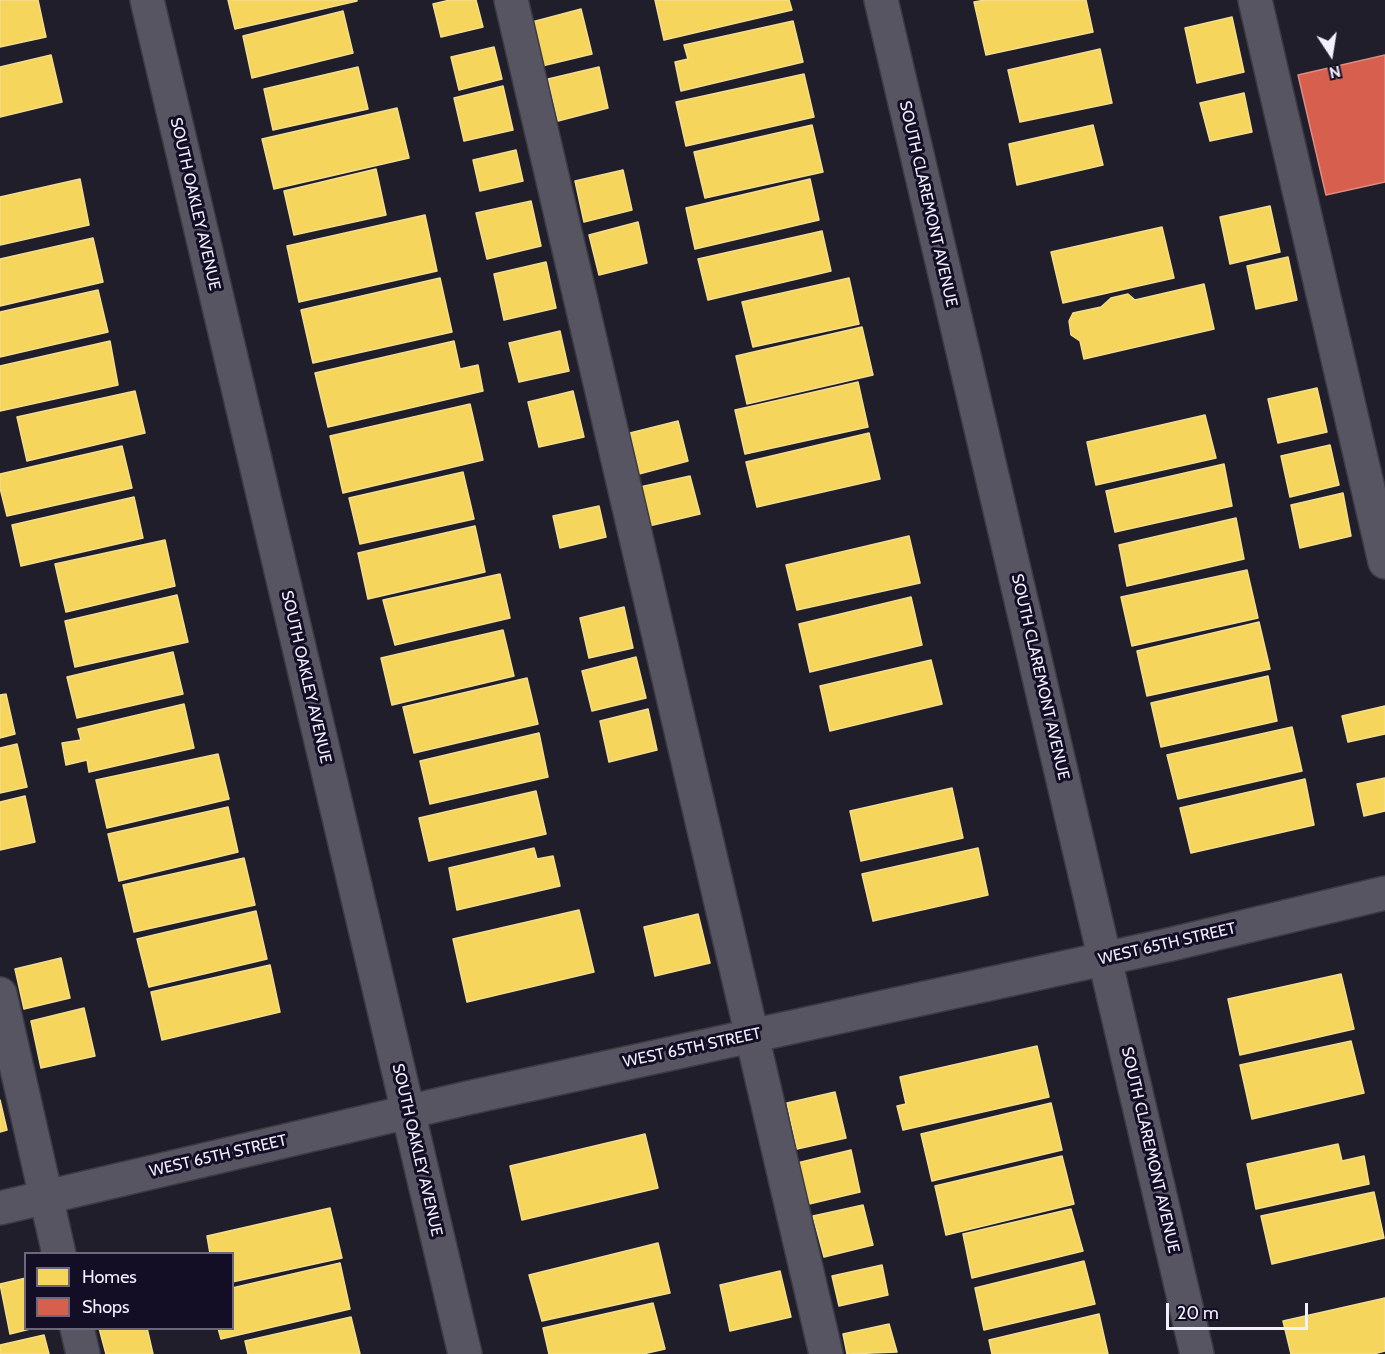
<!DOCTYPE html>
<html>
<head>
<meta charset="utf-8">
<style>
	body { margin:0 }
	#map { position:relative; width:1385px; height:1354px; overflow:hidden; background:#201e2a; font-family:Cabin,sans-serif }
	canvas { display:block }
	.legend { position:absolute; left:24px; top:1252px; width:210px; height:78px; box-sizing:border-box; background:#130e26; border:2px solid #6c687c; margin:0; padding:8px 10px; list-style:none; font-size:18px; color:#f1f0fd }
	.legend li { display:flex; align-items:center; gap:12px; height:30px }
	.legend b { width:30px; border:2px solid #6c687c }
	.north { position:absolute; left:1301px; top:24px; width:60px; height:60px; -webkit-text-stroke:4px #130e26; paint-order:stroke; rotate:168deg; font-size:16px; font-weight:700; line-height:24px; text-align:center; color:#f1f0fd }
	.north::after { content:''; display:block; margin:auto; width:21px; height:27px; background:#f1f0fd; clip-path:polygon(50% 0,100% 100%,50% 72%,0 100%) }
	.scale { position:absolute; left:1166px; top:1303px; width:142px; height:27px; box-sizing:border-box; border:3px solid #f1f0fd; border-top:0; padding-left:8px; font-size:18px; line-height:21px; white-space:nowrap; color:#f1f0fd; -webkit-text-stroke:4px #130e26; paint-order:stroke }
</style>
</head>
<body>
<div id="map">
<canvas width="1385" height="1354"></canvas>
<ul class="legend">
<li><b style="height:16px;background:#f6d55c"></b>Homes</li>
<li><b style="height:16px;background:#d6604d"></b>Shops</li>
</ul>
<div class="north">N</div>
<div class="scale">20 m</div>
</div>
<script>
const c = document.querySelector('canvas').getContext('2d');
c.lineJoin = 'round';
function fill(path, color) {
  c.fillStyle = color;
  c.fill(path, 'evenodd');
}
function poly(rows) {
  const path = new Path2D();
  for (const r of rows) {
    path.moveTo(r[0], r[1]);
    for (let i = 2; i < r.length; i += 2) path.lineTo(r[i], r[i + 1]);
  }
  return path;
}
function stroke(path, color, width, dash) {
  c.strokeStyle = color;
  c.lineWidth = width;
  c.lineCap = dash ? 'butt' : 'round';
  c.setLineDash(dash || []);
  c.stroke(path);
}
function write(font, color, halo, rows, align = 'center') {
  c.font = font + ' Cabin,sans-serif';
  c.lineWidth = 6;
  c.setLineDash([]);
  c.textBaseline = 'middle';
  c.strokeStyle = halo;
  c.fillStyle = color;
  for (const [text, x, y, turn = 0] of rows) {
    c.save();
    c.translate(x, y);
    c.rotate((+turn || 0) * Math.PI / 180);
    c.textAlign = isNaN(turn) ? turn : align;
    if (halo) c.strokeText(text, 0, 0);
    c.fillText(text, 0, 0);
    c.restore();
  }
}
const homes = poly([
	[0,0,38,0,46,37,0,47,0,0],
	[228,0,357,0,357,1,235,29,228,0],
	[450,0,476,0,483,27,441,37,433,4,450,0],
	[655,0,789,0,792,10,664,40,655,0],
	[985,0,1086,0,1093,32,986,55,974,2,985,0],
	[581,9,592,54,542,66,532,22,581,9],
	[343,11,353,53,252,78,243,36,343,11],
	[1232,17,1244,72,1197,83,1185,28,1232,17],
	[793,21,803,62,681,91,675,62,688,59,684,45,793,21],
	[494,47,502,79,459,90,451,57,494,47],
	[1100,49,1112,103,1020,122,1008,70,1100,49],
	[51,55,62,102,0,117,0,67,51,55],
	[358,67,368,109,273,130,264,89,358,67],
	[599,67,608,108,558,121,548,79,599,67],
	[804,74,814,117,686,146,676,102,804,74],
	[503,86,513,130,464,141,454,98,503,86],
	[1244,93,1252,132,1210,141,1200,103,1244,93],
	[397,108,409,158,274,189,262,139,397,108],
	[812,125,823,172,705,198,694,152,812,125],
	[1093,125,1103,165,1017,185,1009,144,1093,125],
	[516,150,523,181,480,191,473,160,516,150],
	[376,169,386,215,294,235,284,191,376,169],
	[623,170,632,210,584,222,575,181,623,170],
	[80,179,89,225,0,245,0,197,80,179],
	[810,179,819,220,695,249,686,208,810,179],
	[531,201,541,246,487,259,476,213,531,201],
	[1270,206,1280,252,1230,264,1220,217,1270,206],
	[425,215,437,271,299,302,287,246,425,215],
	[638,222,647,263,599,275,589,235,638,222],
	[1162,227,1174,278,1063,303,1051,252,1162,227],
	[822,231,831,271,708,300,698,259,822,231],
	[93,238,103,282,0,306,0,259,93,238],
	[1288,257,1297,300,1256,309,1247,266,1288,257],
	[546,262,556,308,504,320,494,274,546,262],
	[440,278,452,332,313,363,301,310,440,278],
	[849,278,859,324,753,347,742,302,849,278],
	[1204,284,1214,329,1084,359,1080,341,1071,335,1069,321,1073,313,1101,307,1111,298,1128,294,1135,300,1204,284],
	[98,290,108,332,0,357,0,312,98,290],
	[862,327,873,375,747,404,736,356,862,327],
	[560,331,569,371,519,382,509,343,560,331],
	[110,341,118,385,0,411,0,366,110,341],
	[454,341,460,369,478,365,483,391,328,427,315,373,454,341],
	[858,382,868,427,745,454,735,410,858,382],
	[1317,388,1327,432,1278,443,1268,399,1317,388],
	[135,391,145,433,27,461,17,417,135,391],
	[573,391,584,437,539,447,528,402,573,391],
	[470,404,483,460,343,493,330,436,470,404],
	[1205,415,1216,458,1096,485,1087,442,1205,415],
	[678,421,688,461,639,474,630,433,678,421],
	[869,433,880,479,757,507,746,462,869,433],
	[1330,445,1339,485,1290,497,1281,456,1330,445],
	[122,446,132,488,7,516,0,488,0,474,122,446],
	[1224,464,1232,506,1115,532,1106,491,1224,464],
	[463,472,474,519,360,544,349,498,463,472],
	[690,476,700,514,649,526,640,487,690,476],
	[1343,493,1351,536,1300,548,1291,505,1343,493],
	[134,497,143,538,21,566,12,525,134,497],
	[599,506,606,537,560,548,553,516,599,506],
	[1236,518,1244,559,1127,586,1119,545,1236,518],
	[475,526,485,572,368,599,358,553,475,526],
	[909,536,920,583,797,610,786,565,909,536],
	[165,540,175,586,66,612,55,564,165,540],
	[1247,570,1258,618,1132,646,1121,597,1247,570],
	[500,574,510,618,395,645,383,600,500,574],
	[177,595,188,642,75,667,65,621,177,595],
	[911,597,922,645,810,672,799,624,911,597],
	[624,607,633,648,589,658,580,618,624,607],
	[1259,622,1270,669,1147,696,1137,651,1259,622],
	[503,630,514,676,392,705,381,658,503,630],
	[173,652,183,694,77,718,67,677,173,652],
	[636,657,646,698,592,711,582,671,636,657],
	[931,660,942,704,830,731,820,686,931,660],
	[1268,676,1277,721,1161,747,1151,703,1268,676],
	[527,678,538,724,414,753,403,707,527,678],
	[6,694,15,734,0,738,0,695,6,694],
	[184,704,194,748,89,772,87,760,66,765,62,743,81,740,78,729,184,704],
	[1385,706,1385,734,1348,742,1342,716,1385,706],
	[648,709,657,750,609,762,600,721,648,709],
	[1292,727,1302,771,1178,799,1167,755,1292,727],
	[539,733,548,777,430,804,420,761,539,733],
	[17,744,27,787,0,793,0,748,17,744],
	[218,754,229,799,107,828,96,780,218,754],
	[1385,778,1385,811,1364,816,1357,784,1385,778],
	[1305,779,1314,825,1191,853,1180,808,1305,779],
	[952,788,963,838,861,861,850,811,952,788],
	[536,791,546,834,429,861,419,818,536,791],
	[25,796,35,842,0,850,0,802,25,796],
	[228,807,238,852,119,881,108,834,228,807],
	[534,848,537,859,553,856,560,886,457,910,449,868,534,848],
	[978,848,988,895,873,921,862,874,978,848],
	[244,858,255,905,134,932,123,885,244,858],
	[579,910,594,972,467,1002,453,939,579,910],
	[256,911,267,959,149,987,137,939,256,911],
	[698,914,710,963,655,976,644,927,698,914],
	[61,958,70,998,24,1009,15,969,61,958],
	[270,965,280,1012,162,1040,151,992,270,965],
	[1341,974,1354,1029,1240,1055,1228,999,1341,974],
	[84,1008,95,1056,41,1068,31,1021,84,1008],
	[1351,1041,1364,1093,1252,1119,1240,1065,1351,1041],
	[1037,1046,1049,1097,903,1130,897,1106,906,1104,900,1077,1037,1046],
	[835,1092,846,1138,797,1149,787,1103,835,1092],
	[0,1100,7,1130,0,1132,0,1100],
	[1051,1103,1062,1150,932,1181,921,1134,1051,1103],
	[645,1134,658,1188,522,1220,510,1166,645,1134],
	[1338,1144,1342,1161,1364,1156,1369,1184,1256,1209,1247,1164,1338,1144],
	[851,1150,860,1192,809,1204,797,1163,851,1150],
	[1062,1156,1074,1204,946,1235,935,1186,1062,1156],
	[1374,1192,1384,1238,1272,1264,1261,1216,1374,1192],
	[863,1205,873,1245,824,1257,813,1216,863,1205],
	[330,1208,342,1258,232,1282,232,1254,210,1254,207,1236,330,1208],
	[1071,1209,1083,1251,972,1278,963,1234,1071,1209],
	[658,1243,670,1293,542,1321,529,1275,658,1243],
	[1084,1261,1095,1304,984,1330,975,1288,1084,1261],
	[340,1263,350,1309,221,1339,218,1328,232,1328,232,1288,340,1263],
	[882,1265,888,1295,839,1306,832,1276,882,1265],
	[780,1271,791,1317,730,1331,720,1285,780,1271],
	[26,1278,26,1328,34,1328,10,1334,0,1284,26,1278],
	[1385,1298,1385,1351,1374,1354,1291,1354,1283,1321,1385,1298],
	[653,1303,665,1349,643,1354,549,1354,543,1328,653,1303],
	[1099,1314,1108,1354,992,1354,989,1340,1099,1314],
	[351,1317,360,1354,248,1354,245,1341,351,1317],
	[889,1324,897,1352,847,1354,843,1334,889,1324],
	[99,1328,147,1328,153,1354,106,1354,99,1328],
	[44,1335,49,1354,0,1354,0,1345,44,1335]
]);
fill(homes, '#f6d55c');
stroke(homes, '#f4dd8c', 1.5);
const shops = poly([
	[1385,55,1385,182,1326,195,1298,75,1385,55]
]);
fill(shops, '#d6604d');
stroke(shops, '#de8b82', 1.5);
const minor = poly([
	[147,0,465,1354],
	[511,0,826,1354],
	[881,0,1197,1354],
	[1255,0,1385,562],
	[0,994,59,1254],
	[0,1208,463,1099,1172,944,1385,893],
	[77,1328,83,1354]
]);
stroke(minor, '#3c3b44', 36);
stroke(minor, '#575561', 33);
write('16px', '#f1f0fd', '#130e26', [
	["SOUTH OAKLEY AVENUE",195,204,77],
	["SOUTH CLAREMONT AVENUE",928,204,77],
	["SOUTH OAKLEY AVENUE",306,677,77],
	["SOUTH CLAREMONT AVENUE",1040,677,77],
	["WEST 65TH STREET",1167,944,-13],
	["WEST 65TH STREET",692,1048,-12],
	["SOUTH OAKLEY AVENUE",417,1150,77],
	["SOUTH CLAREMONT AVENUE",1150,1150,77],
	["WEST 65TH STREET",218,1156,-13]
]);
</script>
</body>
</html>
